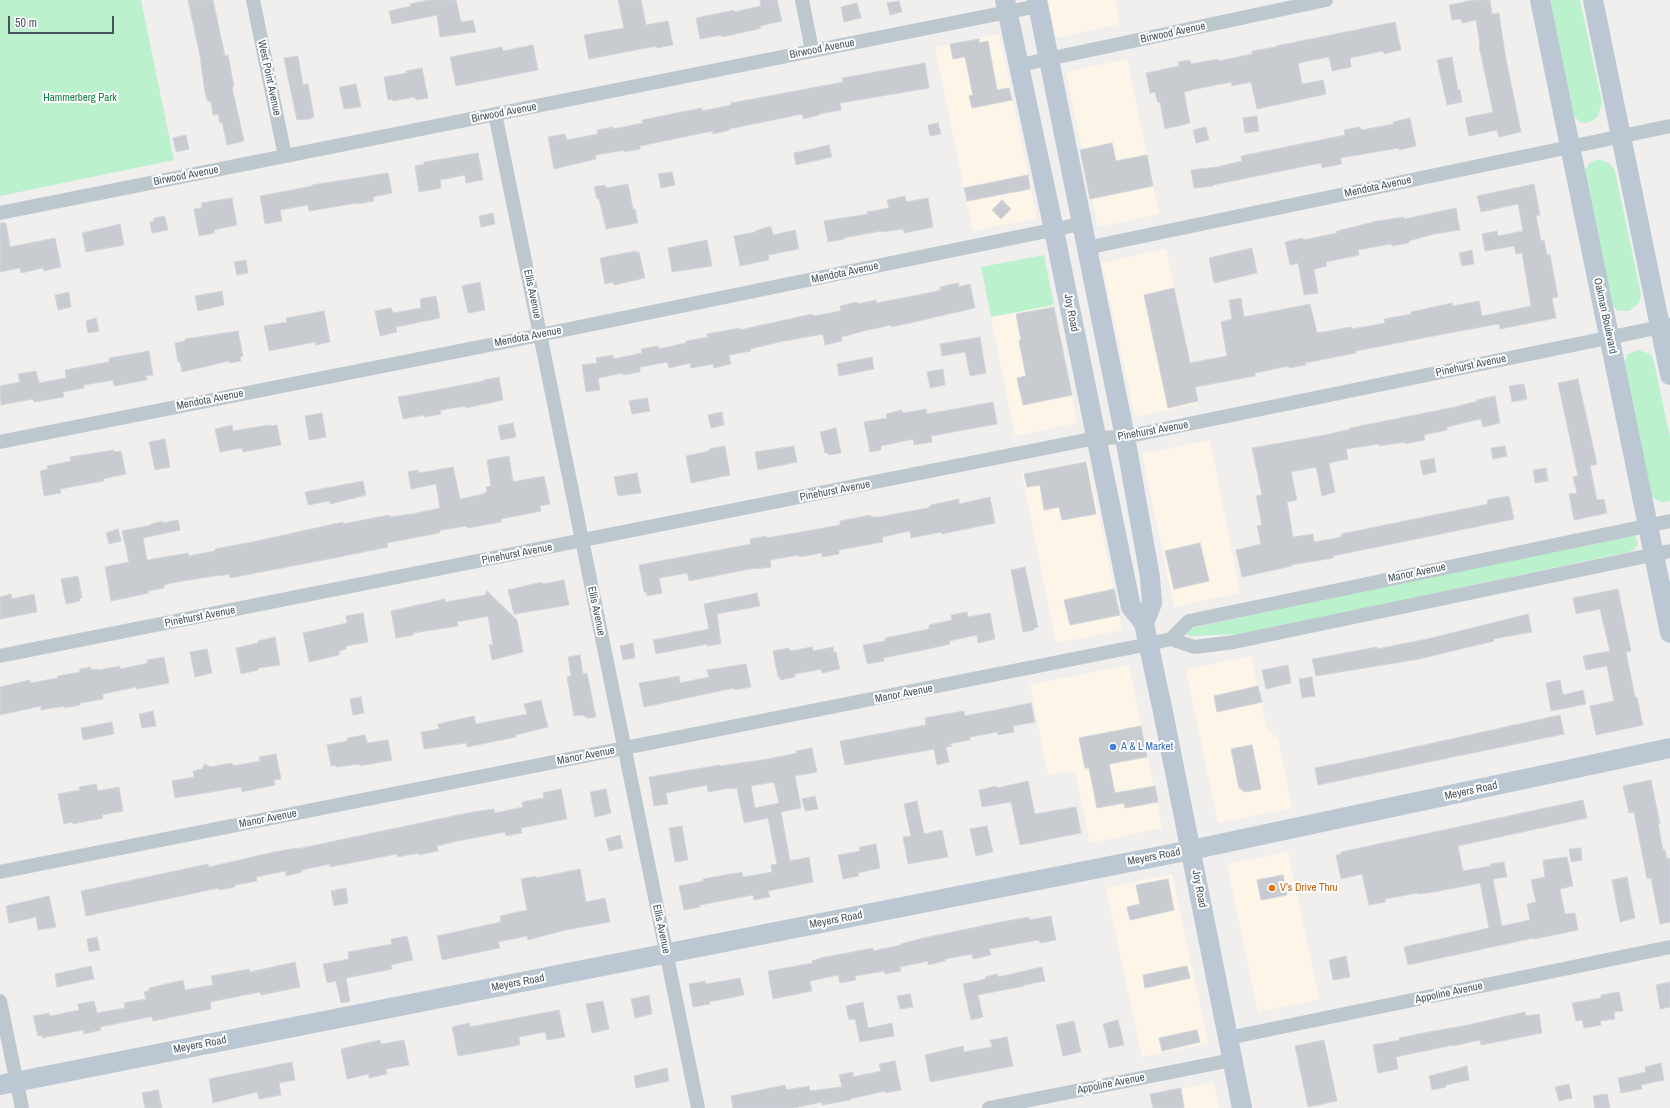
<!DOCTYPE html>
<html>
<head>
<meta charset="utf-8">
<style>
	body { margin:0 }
	#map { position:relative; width:1670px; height:1108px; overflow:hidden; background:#f1eeee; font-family:"Archivo Narrow",sans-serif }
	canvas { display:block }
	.scale { position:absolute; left:8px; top:16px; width:106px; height:18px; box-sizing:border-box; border:2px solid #46535d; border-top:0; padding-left:5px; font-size:12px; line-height:14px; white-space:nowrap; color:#46535d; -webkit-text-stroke:3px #fff; paint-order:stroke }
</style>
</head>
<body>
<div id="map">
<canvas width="1670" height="1108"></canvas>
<div class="scale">50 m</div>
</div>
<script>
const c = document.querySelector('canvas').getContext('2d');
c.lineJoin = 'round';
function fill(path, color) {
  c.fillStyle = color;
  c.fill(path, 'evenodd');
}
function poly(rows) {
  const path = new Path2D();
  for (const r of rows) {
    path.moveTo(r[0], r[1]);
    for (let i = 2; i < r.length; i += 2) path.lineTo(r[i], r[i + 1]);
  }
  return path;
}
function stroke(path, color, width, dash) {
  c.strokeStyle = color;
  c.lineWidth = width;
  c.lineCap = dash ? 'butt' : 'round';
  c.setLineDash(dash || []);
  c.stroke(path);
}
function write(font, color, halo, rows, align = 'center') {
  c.font = font + ' "Archivo Narrow",sans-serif';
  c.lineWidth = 4;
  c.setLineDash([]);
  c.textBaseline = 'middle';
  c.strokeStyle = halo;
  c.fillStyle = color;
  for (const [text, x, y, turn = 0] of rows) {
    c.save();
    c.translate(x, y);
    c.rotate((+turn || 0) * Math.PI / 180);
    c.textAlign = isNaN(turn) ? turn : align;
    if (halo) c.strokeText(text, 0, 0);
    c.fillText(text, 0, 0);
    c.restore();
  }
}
fill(poly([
	[1048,0,1115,0,1120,24,1056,38],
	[999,34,1037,218,973,231,935,47],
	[1127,59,1159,214,1098,227,1066,72],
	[1166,249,1197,404,1135,417,1102,263],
	[1054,305,1077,423,1015,436,991,317],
	[1210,440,1240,593,1174,607,1142,454],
	[1088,461,1122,630,1056,643,1022,474],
	[1251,656,1267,730,1278,739,1292,808,1218,823,1186,670],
	[1129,665,1162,828,1090,843,1075,770,1048,775,1030,685],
	[1288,852,1319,999,1258,1012,1227,864],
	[1172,874,1208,1043,1142,1057,1106,888],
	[1214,1082,1219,1108,1153,1108,1150,1095]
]), '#fdf5e7');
fill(poly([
	[0,0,141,0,174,160,0,196],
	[1548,0,1580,0,1602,103,1598,116,1593,120,1586,123,1580,122,1571,113],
	[1600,159,1610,164,1615,171,1641,294,1639,303,1629,311,1618,311,1613,306,1583,175,1586,168,1589,164,1593,161],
	[1044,255,1054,305,991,317,981,267],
	[1638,350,1650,354,1653,358,1670,437,1670,501,1666,502,1661,502,1652,497,1623,365,1628,354],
	[1632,535,1635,536,1638,543,1635,549,1629,552,1241,634,1189,636,1186,634,1191,628]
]), '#bbf1cd');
const building = poly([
	[188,0,213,0,225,56,228,55,234,87,232,87,244,141,227,145,222,122,220,123,218,114,213,115,211,101,208,102,205,93,200,56,188,0],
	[429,0,456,0,461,22,473,20,476,32,440,37,437,15,392,24,389,11,411,6,410,4,429,0],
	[618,0,641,0,646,25,668,21,673,45,657,48,656,46,589,59,584,35,624,28,618,0],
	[760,0,777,0,782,21,760,26,761,28,754,30,722,37,721,35,700,39,696,18,734,10,734,12,761,6,760,0],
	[1474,0,1490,0,1492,14,1499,13,1505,54,1521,132,1499,137,1497,130,1469,136,1465,118,1493,112,1479,46,1480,45,1476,20,1462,23,1461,19,1452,20,1449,5,1474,0],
	[899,1,902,12,890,15,887,3,899,1],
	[857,3,861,18,844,22,841,7,857,3],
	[1395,22,1401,50,1384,54,1383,51,1350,58,1351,67,1332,71,1329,57,1298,63,1302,84,1323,80,1326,94,1257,109,1251,82,1232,86,1231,82,1196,89,1184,92,1190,123,1165,129,1160,102,1158,103,1155,92,1150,93,1146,73,1179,66,1178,62,1190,60,1191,64,1218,59,1218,61,1252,54,1252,51,1276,47,1276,46,1395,22],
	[979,39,979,43,988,41,997,90,1009,88,1012,100,972,108,969,96,973,95,965,57,953,59,950,44,979,39],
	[533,45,538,70,456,86,450,57,502,47,503,51,533,45],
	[298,56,303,85,308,84,314,117,309,119,297,120,287,73,284,58,298,56],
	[1452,57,1458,90,1460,90,1462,102,1447,105,1437,60,1452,57],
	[925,63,929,88,840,103,841,110,819,114,819,115,803,119,802,114,729,129,730,130,713,134,713,131,640,146,640,149,624,152,624,150,596,155,596,159,554,169,548,137,565,134,567,140,598,134,597,130,613,127,613,129,643,123,642,120,686,111,702,108,702,111,731,105,731,103,843,82,842,78,925,63],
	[422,68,428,98,416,100,415,97,393,101,392,99,388,100,384,77,407,73,406,71,422,68],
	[356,84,361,107,344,109,339,87,356,84],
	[1257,116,1259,131,1245,133,1243,118,1257,116],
	[1410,118,1416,146,1399,150,1399,148,1340,158,1342,164,1322,168,1321,163,1213,185,1213,186,1194,188,1191,170,1217,167,1242,161,1241,156,1345,135,1344,130,1360,127,1361,130,1394,124,1393,122,1410,118],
	[938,123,941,134,930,136,928,125,938,123],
	[1206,127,1209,140,1196,143,1193,130,1206,127],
	[186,135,189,149,176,152,173,138,186,135],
	[1112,143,1116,161,1147,155,1153,186,1090,199,1080,150,1112,143],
	[829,145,832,157,796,165,794,153,829,145],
	[478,153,483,180,466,183,465,175,440,180,441,188,419,192,415,166,424,164,424,162,478,153],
	[672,172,675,185,661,188,658,174,672,172],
	[388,173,392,193,373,197,374,201,357,204,357,203,309,211,308,205,280,210,282,221,265,224,260,196,312,186,312,185,388,173],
	[1028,175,1030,189,967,201,964,188,1028,175],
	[628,184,633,209,635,209,638,223,606,229,599,199,597,199,594,187,605,185,606,188,628,184],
	[1534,184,1540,215,1536,216,1541,241,1544,240,1547,255,1550,255,1558,297,1552,298,1556,318,1500,329,1499,324,1465,330,1356,351,1356,353,1305,363,1306,365,1289,368,1288,366,1255,373,1255,376,1195,387,1198,401,1168,408,1144,295,1174,288,1190,363,1227,356,1221,322,1232,319,1229,300,1241,298,1244,317,1310,304,1317,333,1351,327,1352,329,1385,323,1384,319,1411,314,1411,312,1452,303,1453,306,1479,301,1482,316,1531,306,1522,253,1516,254,1514,246,1485,251,1482,234,1497,231,1498,236,1523,231,1518,204,1481,212,1477,196,1534,184],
	[905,196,906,202,928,198,933,227,904,233,903,229,881,232,881,231,843,238,844,239,828,242,824,221,868,214,867,212,889,208,887,200,905,196],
	[232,198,237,225,214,230,215,233,199,236,194,209,202,208,201,203,232,198],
	[1002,200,1011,209,1001,219,992,210,1002,200],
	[1456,208,1460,230,1434,234,1409,241,1409,243,1392,246,1391,244,1358,250,1359,255,1326,262,1327,266,1314,269,1318,293,1304,295,1298,263,1290,265,1285,242,1303,238,1303,240,1337,233,1337,231,1378,221,1404,217,1404,219,1456,208],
	[493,213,495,224,481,227,479,216,493,213],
	[165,216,168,230,152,233,150,222,154,221,154,218,165,216],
	[0,223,6,223,10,247,55,238,61,267,44,271,43,268,21,273,20,268,0,272,0,223],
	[120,224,124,245,86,252,82,233,120,224],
	[768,227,771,227,773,235,795,230,799,249,768,255,769,260,740,266,734,236,756,232,755,231,768,227],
	[707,240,712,266,672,272,668,248,707,240],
	[1252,248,1257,273,1214,283,1209,258,1252,248],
	[1472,250,1474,264,1462,266,1459,253,1472,250],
	[636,251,637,253,639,252,645,278,614,285,613,282,605,284,600,258,636,251],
	[246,260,248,273,237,275,234,262,246,260],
	[480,282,485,310,468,313,462,286,480,282],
	[958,283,959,287,970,284,975,308,892,327,891,325,864,331,841,337,842,341,825,345,823,334,779,342,750,349,751,351,729,355,731,364,714,368,713,364,691,368,690,363,669,368,667,362,640,367,640,372,623,375,623,373,598,378,600,390,586,392,582,365,597,363,596,358,613,355,614,359,642,353,641,349,658,346,659,349,686,343,686,341,708,337,707,334,740,328,740,330,812,314,813,316,841,311,840,306,857,302,858,304,876,300,877,303,933,292,941,290,940,287,958,283],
	[222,291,224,305,198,311,195,296,222,291],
	[69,292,71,307,58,310,55,295,69,292],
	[436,296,440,318,396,327,397,332,380,336,375,311,391,308,393,313,421,308,420,299,436,296],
	[1054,307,1072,395,1023,405,1017,378,1026,376,1019,341,1021,340,1016,314,1054,307],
	[324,311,330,342,316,345,315,342,269,351,264,326,287,322,286,318,324,311],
	[96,318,99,331,88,333,86,321,96,318],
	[238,331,243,356,240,357,241,361,229,363,229,361,182,372,180,362,178,362,175,343,185,341,185,339,238,331],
	[980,337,986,373,970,376,965,352,942,356,940,344,980,337],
	[149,351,153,375,146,376,147,380,114,386,113,380,84,385,84,388,63,392,64,397,34,402,33,399,1,405,0,386,20,382,18,374,36,371,39,383,66,378,65,370,109,362,109,358,149,351],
	[872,357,874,369,839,376,837,364,872,357],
	[943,369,945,385,930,388,927,372,943,369],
	[499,377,503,400,466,408,465,406,440,410,441,414,424,417,424,415,403,419,398,397,484,381,484,380,499,377],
	[1578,379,1597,464,1590,466,1597,500,1604,499,1607,513,1574,520,1569,494,1577,493,1573,477,1578,476,1558,383,1578,379],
	[1524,384,1527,399,1512,402,1509,386,1524,384],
	[1495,396,1500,423,1483,427,1481,419,1447,427,1447,430,1424,435,1425,440,1405,444,1405,442,1379,446,1379,444,1346,449,1348,459,1329,463,1335,492,1322,496,1316,467,1291,472,1297,500,1287,502,1293,537,1313,534,1314,542,1342,537,1341,534,1488,504,1487,500,1509,496,1514,519,1333,556,1333,558,1291,565,1292,566,1242,577,1236,550,1261,544,1257,526,1262,525,1256,496,1262,495,1252,448,1325,435,1351,429,1350,428,1455,407,1478,401,1477,400,1495,396],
	[647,398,650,411,632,414,629,401,647,398],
	[993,402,997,424,931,436,932,442,914,445,913,439,881,446,881,450,870,452,864,422,887,418,886,414,902,410,903,413,926,409,927,414,993,402],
	[722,412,724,425,711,428,708,415,722,412],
	[322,413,326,437,309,440,305,416,322,413],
	[513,423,516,437,501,440,498,426,513,423],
	[232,425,233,431,268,425,268,426,277,425,281,445,243,452,242,448,220,452,215,429,232,425],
	[836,428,841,453,829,455,828,453,825,453,820,432,836,428],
	[165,439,170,467,155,470,149,442,165,439],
	[725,446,730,475,691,483,686,456,709,451,709,449,725,446],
	[794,446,797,462,758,470,755,452,794,446],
	[1505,446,1507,456,1493,459,1491,448,1505,446],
	[113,450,114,452,121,451,126,474,103,479,104,481,60,489,61,493,44,496,40,471,48,469,47,466,71,461,70,457,113,450],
	[509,456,513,482,544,476,550,504,540,506,541,511,501,519,501,522,468,528,466,526,441,530,439,533,387,543,388,547,334,558,230,578,229,574,221,576,220,575,171,583,164,585,164,588,148,591,149,593,111,601,105,567,129,562,122,531,151,525,151,524,163,521,163,523,178,520,180,530,143,538,147,560,188,553,189,556,215,551,215,549,257,541,343,522,343,524,389,515,390,517,412,514,440,508,436,484,411,489,408,472,418,470,419,473,453,467,460,499,484,494,484,493,487,492,486,487,491,486,487,460,509,456],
	[1434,458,1436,472,1423,475,1420,461,1434,458],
	[1086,462,1096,514,1062,520,1059,507,1044,510,1040,485,1027,487,1024,474,1086,462],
	[1546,468,1548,481,1535,483,1533,470,1546,468],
	[637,473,641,493,618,496,614,477,637,473],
	[363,481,366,495,330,504,330,501,308,505,305,492,363,481],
	[990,497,995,523,942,534,941,532,911,538,910,531,882,537,883,542,839,550,839,554,822,557,822,553,799,557,798,555,770,560,771,567,755,569,755,568,689,581,687,573,659,578,662,593,647,596,646,592,644,592,639,565,751,544,750,539,766,536,767,538,840,525,840,521,871,515,871,517,879,517,928,508,931,505,959,499,959,504,990,497],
	[118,529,121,541,109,544,106,533,118,529],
	[1200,543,1209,581,1174,589,1165,551,1200,543],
	[1025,567,1038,627,1034,628,1034,630,1023,632,1011,570,1025,567],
	[78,576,82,598,79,599,80,601,66,604,61,579,78,576],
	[564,580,569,605,514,614,508,590,542,582,542,584,564,580],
	[1114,589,1120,615,1070,625,1064,600,1114,589],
	[1618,589,1631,651,1626,652,1635,697,1637,697,1643,725,1596,735,1590,706,1614,701,1607,666,1586,670,1583,656,1610,651,1600,609,1576,614,1573,598,1618,589],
	[487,591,517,620,523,652,492,660,489,645,493,645,488,616,457,622,458,626,413,633,413,635,396,638,391,611,445,599,445,602,485,595,487,591],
	[757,593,760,606,717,614,721,644,707,646,707,644,656,654,653,640,709,629,704,604,757,593],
	[11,594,12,599,34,594,37,612,0,619,0,597,11,594],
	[967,612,968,617,990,613,995,639,978,643,977,635,949,641,950,644,928,649,883,658,884,661,867,664,863,645,885,641,885,638,929,629,929,625,952,620,951,615,967,612],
	[363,613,368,642,346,646,346,649,339,651,339,655,309,662,303,633,347,623,346,616,363,613],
	[1528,614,1532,632,1493,639,1494,641,1419,659,1316,676,1312,659,1377,647,1377,649,1427,639,1528,614],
	[275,637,280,665,258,668,258,670,241,674,236,648,258,643,258,641,275,637],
	[633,643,635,658,623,660,620,646,633,643],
	[812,647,813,651,833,647,834,653,836,652,840,669,822,673,821,669,795,674,795,677,780,680,780,676,778,677,773,651,789,648,790,651,812,647],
	[207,649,212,673,195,677,190,652,207,649],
	[580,655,583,674,587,673,596,717,588,718,582,715,574,716,567,677,571,676,568,657,580,655],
	[164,657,169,683,137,689,136,687,103,694,103,699,80,703,80,705,64,708,64,706,41,710,41,706,0,715,0,687,30,680,30,683,58,678,58,676,80,672,80,669,91,667,91,670,98,669,98,670,120,666,120,669,148,663,147,660,164,657],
	[746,664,751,687,735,690,734,688,644,707,639,683,679,676,680,683,709,677,707,670,746,664],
	[1288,665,1291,683,1266,689,1262,670,1288,665],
	[1312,677,1315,696,1302,698,1299,679,1312,677],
	[1560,680,1563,695,1583,690,1586,704,1551,711,1546,683,1560,680],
	[1258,686,1262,702,1217,712,1214,696,1258,686],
	[361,697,364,713,353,715,350,699,361,697],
	[541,700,548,727,516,735,516,737,467,747,466,743,424,749,421,732,439,729,438,724,474,716,476,724,527,714,524,704,541,700],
	[1031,703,1035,722,1013,726,1014,732,998,735,998,732,970,737,970,740,949,744,952,746,946,747,949,762,937,765,934,749,845,765,840,741,926,725,925,718,941,715,964,711,965,716,1031,703],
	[153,711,156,726,142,728,139,714,153,711],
	[1560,715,1564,734,1318,785,1315,768,1383,754,1560,715],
	[112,722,114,734,83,740,81,728,112,722],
	[1141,726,1147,757,1109,764,1115,793,1155,786,1158,802,1125,808,1124,803,1097,808,1089,768,1085,768,1079,738,1141,726],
	[365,735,367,743,388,740,392,760,360,766,360,764,336,767,335,765,331,766,327,745,348,741,347,738,365,735],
	[1252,745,1261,789,1245,792,1239,788,1231,749,1252,745],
	[812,748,817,772,795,776,801,808,781,812,790,861,809,857,813,882,768,891,770,897,754,900,753,895,700,905,700,907,684,910,679,886,704,881,703,879,742,872,743,877,772,872,771,865,777,864,768,818,744,823,737,788,732,789,731,788,708,792,707,785,666,793,668,804,654,806,649,777,720,765,720,766,768,759,797,753,796,751,812,748],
	[774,782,779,803,755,808,751,786,774,782],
	[276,754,281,779,274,780,275,785,242,792,241,787,175,798,172,781,194,777,193,771,202,769,205,764,210,767,232,763,233,766,260,761,259,757,276,754],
	[1651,780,1660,824,1658,824,1663,850,1665,850,1667,859,1670,858,1670,922,1660,924,1651,878,1647,879,1634,812,1629,813,1623,786,1651,780],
	[1028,781,1035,814,1076,807,1081,833,1020,845,1011,802,982,807,979,790,996,786,997,788,1028,781],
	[96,784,98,791,119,787,123,811,102,815,103,818,73,824,72,822,64,824,58,794,80,790,79,787,96,784],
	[561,789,567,819,521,828,522,833,506,836,505,832,457,841,437,846,438,851,419,855,419,853,397,857,397,854,330,867,330,864,302,870,302,872,286,876,285,871,256,877,257,881,235,885,235,887,219,890,219,888,86,916,81,891,208,864,209,867,274,852,297,848,297,849,472,812,494,809,495,813,523,807,522,802,544,798,543,793,561,789],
	[606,789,611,813,595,817,590,792,606,789],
	[815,796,818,809,805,811,802,799,815,796],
	[1583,800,1587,818,1458,846,1463,871,1491,866,1490,864,1504,862,1507,877,1493,879,1502,926,1530,920,1527,904,1536,902,1531,880,1545,877,1543,860,1567,857,1573,886,1560,889,1565,914,1575,913,1578,930,1534,939,1534,938,1408,965,1404,947,1489,928,1480,883,1434,892,1418,894,1418,893,1385,899,1385,902,1369,905,1362,874,1341,879,1336,855,1341,854,1341,852,1583,800],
	[917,801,924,834,942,830,948,857,908,864,903,837,911,836,904,804,917,801],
	[682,826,688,860,675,862,669,828,682,826],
	[987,826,993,852,976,856,970,829,987,826],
	[620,835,623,848,609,851,606,839,620,835],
	[876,844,880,868,858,873,859,876,843,879,838,855,860,851,859,847,876,844],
	[1581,848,1582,860,1571,862,1569,849,1581,848],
	[580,869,586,902,605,898,610,922,565,930,528,940,527,936,498,942,500,948,442,960,437,936,501,922,500,916,527,910,521,879,536,876,536,878,580,869],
	[1283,875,1287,895,1261,900,1257,880,1283,875],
	[1627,877,1635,918,1620,922,1612,880,1627,877],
	[1168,879,1174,910,1130,920,1127,907,1140,904,1136,885,1168,879],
	[346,888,348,903,334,906,331,891,346,888],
	[49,896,56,927,38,930,36,917,9,923,6,906,49,896],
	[1051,916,1056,940,1040,943,1039,940,989,949,991,955,973,959,972,954,945,959,945,961,928,965,928,961,900,967,901,971,885,974,884,971,855,976,856,980,840,983,838,975,810,981,812,991,773,999,768,971,813,963,812,961,821,958,873,948,873,951,901,945,901,944,923,938,1006,921,1029,917,1029,920,1051,916],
	[407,936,413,960,391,965,392,969,346,978,350,1001,341,1003,336,981,327,983,323,964,349,959,348,952,392,944,391,939,407,936],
	[97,937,100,950,89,952,87,939,97,937],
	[1346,956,1350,977,1333,980,1329,960,1346,956],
	[295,962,300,987,261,995,260,992,210,1002,211,1009,153,1021,152,1017,149,1017,100,1027,101,1030,84,1034,83,1030,42,1038,42,1035,38,1036,33,1016,49,1013,50,1016,79,1010,78,1004,94,1001,97,1013,125,1008,124,1003,146,999,144,992,149,991,149,988,183,980,185,990,213,985,211,976,249,969,250,972,295,962],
	[91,966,94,979,57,987,55,974,91,966],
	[1187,966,1190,978,1145,988,1143,975,1187,966],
	[1042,967,1045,981,1024,985,1024,986,978,995,983,1017,971,1020,963,984,986,979,985,977,998,974,998,977,1042,967],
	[740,978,744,995,709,1002,710,1004,693,1007,689,984,705,981,706,984,740,978],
	[1670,982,1670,1007,1660,1009,1656,985,1670,982],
	[1619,992,1623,1011,1614,1012,1615,1019,1600,1021,1601,1025,1584,1028,1582,1020,1576,1021,1572,1003,1601,998,1601,995,1619,992],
	[910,994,913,1007,900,1009,897,996,910,994],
	[649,995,652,1014,635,1018,631,999,649,995],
	[603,1001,609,1029,592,1033,586,1004,603,1001],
	[863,1002,868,1028,892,1023,894,1036,860,1042,855,1019,849,1020,846,1006,863,1002],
	[559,1010,565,1037,547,1040,545,1032,519,1037,520,1045,458,1056,452,1027,470,1023,470,1027,559,1010],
	[1525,1012,1526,1016,1539,1014,1542,1033,1481,1045,1480,1040,1453,1046,1453,1045,1396,1057,1398,1069,1378,1073,1373,1045,1400,1040,1399,1038,1423,1033,1468,1025,1525,1012],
	[1118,1020,1124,1045,1109,1048,1103,1024,1118,1020],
	[1074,1021,1081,1052,1063,1056,1056,1025,1074,1021],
	[1197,1030,1200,1042,1162,1051,1159,1038,1197,1030],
	[1007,1037,1013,1066,930,1082,925,1055,963,1046,964,1052,992,1047,990,1040,1007,1037],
	[380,1040,381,1044,404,1040,409,1065,386,1069,387,1074,369,1078,369,1074,347,1079,341,1049,380,1040],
	[1324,1040,1337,1101,1308,1107,1295,1046,1324,1040],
	[895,1061,901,1090,885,1093,885,1091,850,1099,851,1100,822,1105,822,1102,794,1108,733,1108,731,1096,785,1085,786,1090,809,1086,810,1091,842,1087,839,1075,853,1072,853,1077,881,1071,879,1064,895,1061],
	[292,1062,295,1080,279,1083,281,1095,259,1099,257,1092,213,1103,209,1079,292,1062],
	[1661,1063,1664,1080,1641,1085,1642,1089,1621,1093,1618,1078,1646,1072,1645,1067,1661,1063],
	[1467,1066,1469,1080,1446,1085,1446,1087,1432,1090,1429,1076,1467,1066],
	[667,1068,669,1081,636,1088,634,1076,667,1068],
	[1569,1084,1572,1098,1559,1101,1555,1087,1569,1084],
	[1181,1088,1184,1108,1153,1108,1150,1094,1181,1088],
	[158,1090,162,1108,145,1108,142,1093,158,1090],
	[1607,1094,1610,1108,1595,1108,1593,1096,1607,1094]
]);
fill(building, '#c8ccd1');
stroke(building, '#d2d5da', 1);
stroke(poly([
	[253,0,285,156],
	[802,0,812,50],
	[1020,65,1326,0],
	[495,114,698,1108],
	[0,213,1038,6],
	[1086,248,1670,126],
	[0,442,540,335,1081,224],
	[1171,639,1194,647,1234,642,1670,551],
	[0,656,1096,438,1125,437,1670,325],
	[0,872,1149,644,1171,639,1189,621,1670,521],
	[0,1001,22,1108],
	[1228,1038,1670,947],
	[989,1108,1232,1060]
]), '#bcc7ce', 14);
stroke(poly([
	[1005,0,1054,230,1126,583,1131,607,1144,623,1163,712,1242,1108],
	[1037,0,1125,437,1150,577,1152,603,1144,623],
	[1540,0,1670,633],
	[1593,0,1670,375],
	[0,1085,1191,850,1670,748]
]), '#bbc8d3', 20);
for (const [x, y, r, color] of [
	[1113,747,4,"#3f7fe0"],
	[1272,888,4,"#e8710a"]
]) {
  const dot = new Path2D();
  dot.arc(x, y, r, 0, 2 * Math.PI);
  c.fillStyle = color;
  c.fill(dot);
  stroke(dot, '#fff', 1.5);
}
write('11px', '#46535d', '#fff', [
	["Birwood Avenue",1173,33,-12],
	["Birwood Avenue",822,49,-11],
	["West Point Avenue",269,78,78],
	["Birwood Avenue",504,113,-11],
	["Birwood Avenue",186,176,-11],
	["Mendota Avenue",1378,187,-12],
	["Mendota Avenue",845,273,-12],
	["Ellis Avenue",532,294,78],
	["Joy Road",1071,313,79],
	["Oakman Boulevard",1605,316,78],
	["Mendota Avenue",528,337,-11],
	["Pinehurst Avenue",1471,366,-12],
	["Mendota Avenue",210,400,-11],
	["Pinehurst Avenue",1153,431,-10],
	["Pinehurst Avenue",835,491,-11],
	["Pinehurst Avenue",517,554,-11],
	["Manor Avenue",1417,573,-12],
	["Ellis Avenue",596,611,78],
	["Pinehurst Avenue",200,617,-11],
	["Manor Avenue",904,694,-11],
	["Manor Avenue",586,756,-11],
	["Meyers Road",1471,791,-12],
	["Manor Avenue",268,819,-11],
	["Meyers Road",1154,857,-11],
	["Joy Road",1199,889,79],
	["Meyers Road",836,920,-11],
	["Ellis Avenue",661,929,78],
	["Meyers Road",518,983,-11],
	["Appoline Avenue",1449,993,-12],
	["Meyers Road",200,1045,-11],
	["Appoline Avenue",1111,1084,-11]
]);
write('11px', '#138145', '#fff', [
	["Hammerberg Park",80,98]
]);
write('11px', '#366cbe', '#fff', [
	["A & L Market",1121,747]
], 'left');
write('11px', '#c56008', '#fff', [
	["V’s Drive Thru",1280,888]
], 'left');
</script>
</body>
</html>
